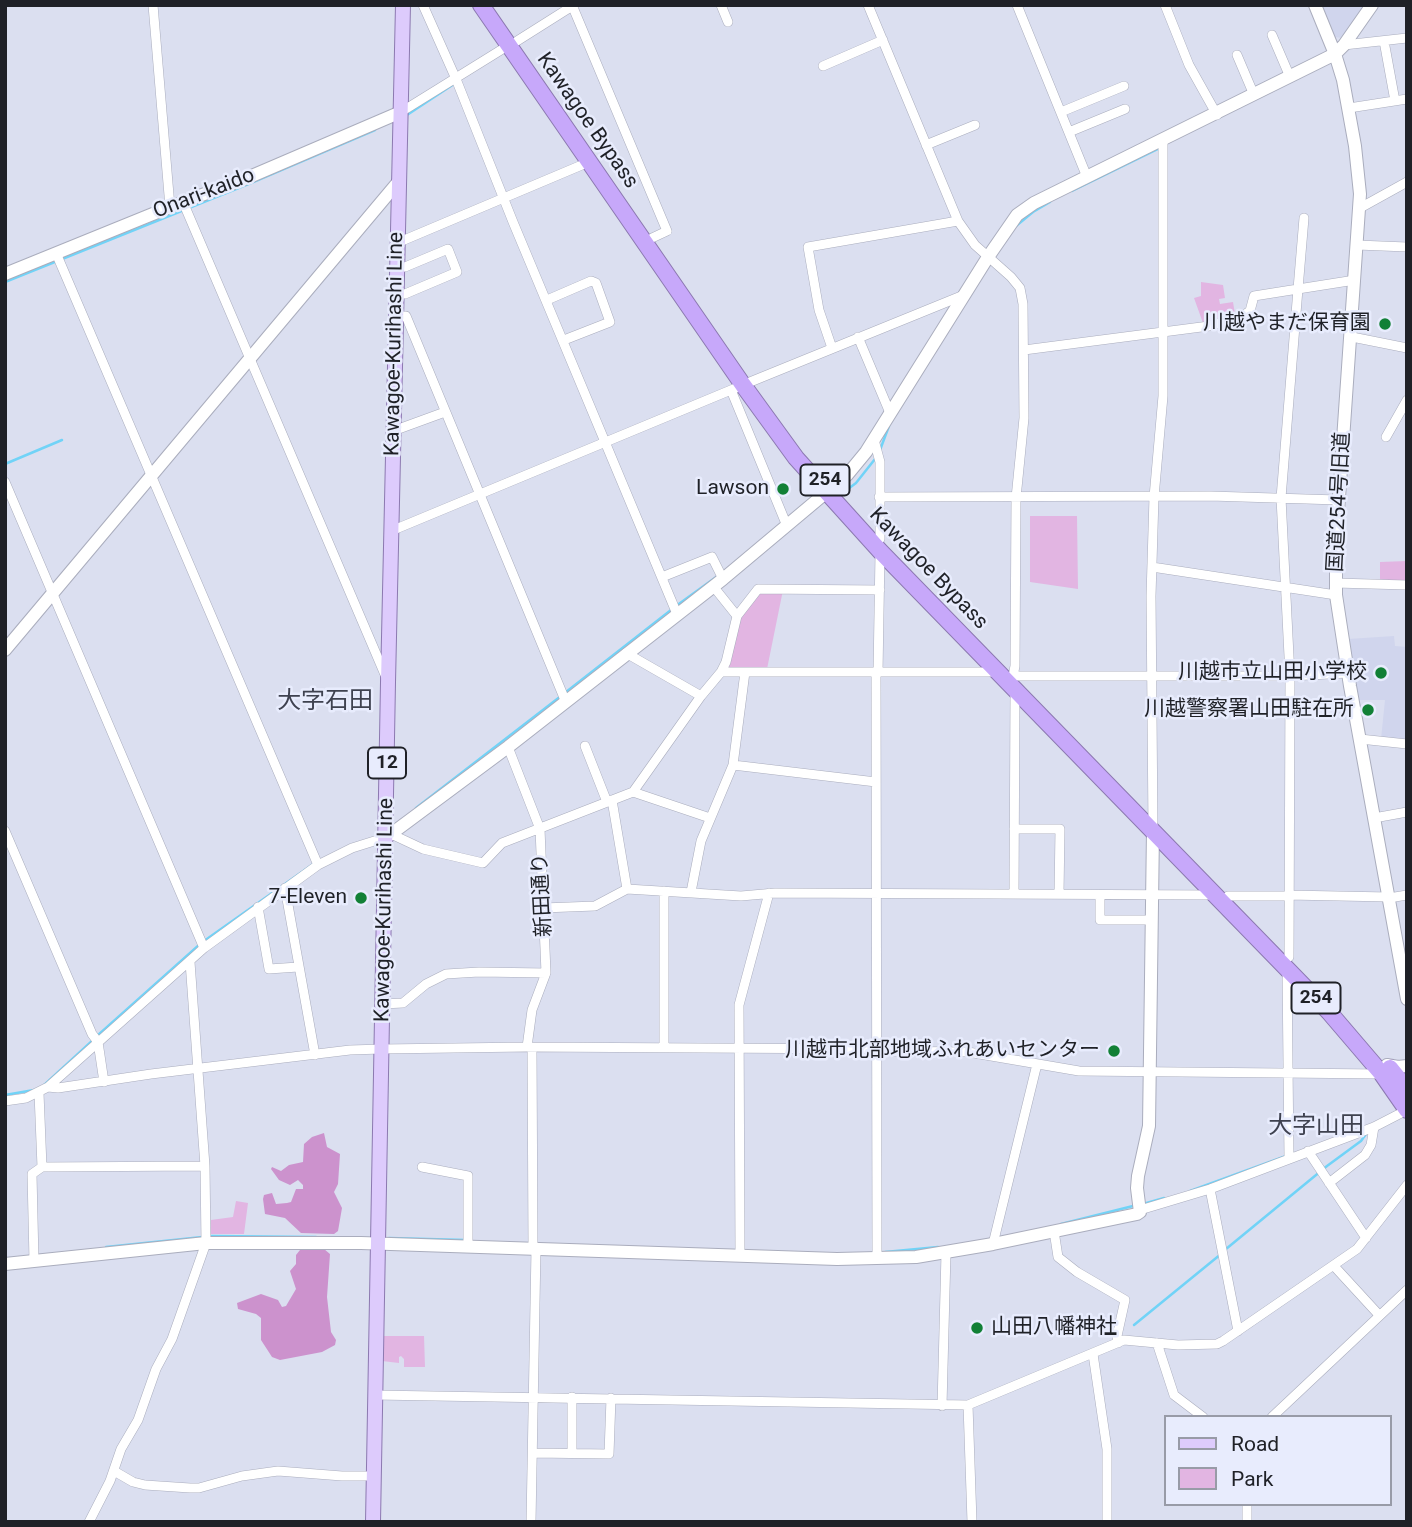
<!DOCTYPE html>
<html>
<head>
<meta charset="utf-8">
<style>
	body { margin:0 }
	#map { position:relative; width:1412px; height:1527px; overflow:hidden; background:#dbdff0; font-family:Roboto,sans-serif }
	canvas { display:block }
	.frame { position:absolute; inset:0; border:7px solid #1f2127; pointer-events:none }
	.legend { position:absolute; left:1164px; top:1415px; width:228px; height:91px; box-sizing:border-box; background:#e8ecfd; border:2px solid #989ba7; margin:0; padding:9px 12px; list-style:none; font-size:21px; color:#1f2127 }
	.legend li { display:flex; align-items:center; gap:14px; height:35px }
	.legend b { width:35px; border:2px solid #989ba7 }
</style>
</head>
<body>
<div id="map">
<canvas width="1412" height="1527"></canvas>
<div class="frame"></div>
<ul class="legend">
<li><b style="height:9px;background:#ddcbfc"></b>Road</li>
<li><b style="height:19px;background:#e2b5e2"></b>Park</li>
</ul>
</div>
<script>
const c = document.querySelector('canvas').getContext('2d');
c.lineJoin = 'round';
function fill(path, color) {
  c.fillStyle = color;
  c.fill(path, 'evenodd');
}
function poly(rows) {
  const path = new Path2D();
  for (const r of rows) {
    path.moveTo(r[0], r[1]);
    for (let i = 2; i < r.length; i += 2) path.lineTo(r[i], r[i + 1]);
  }
  return path;
}
function stroke(path, color, width, dash) {
  c.strokeStyle = color;
  c.lineWidth = width;
  c.lineCap = dash ? 'butt' : 'round';
  c.setLineDash(dash || []);
  c.stroke(path);
}
function write(font, color, halo, rows, align = 'center') {
  c.font = font + ' Roboto,"Noto Sans JP",sans-serif';
  c.lineWidth = 5;
  c.setLineDash([]);
  c.textBaseline = 'middle';
  c.strokeStyle = halo;
  c.fillStyle = color;
  for (const [text, x, y, turn = 0] of rows) {
    c.save();
    c.translate(x, y);
    c.rotate((+turn || 0) * Math.PI / 180);
    c.textAlign = isNaN(turn) ? turn : align;
    if (halo) c.strokeText(text, 0, 0);
    c.fillText(text, 0, 0);
    c.restore();
  }
}
fill(poly([
	[1322,5,1366,5,1343,38,1334,37],
	[1394,636,1395,646,1407,647,1407,741,1381,739,1385,700,1359,700,1348,639]
]), '#d0d5ed');
fill(poly([
	[1201,282,1223,285,1225,298,1219,299,1220,304,1233,302,1235,314,1203,323,1194,298,1201,296],
	[1030,516,1077,516,1078,589,1030,582],
	[1407,561,1407,582,1380,581,1380,562],
	[760,590,783,590,767,669,727,668,739,617],
	[236,1201,248,1203,244,1234,210,1234,211,1220,233,1217],
	[381,1336,424,1336,425,1367,404,1367,404,1359,401,1356,399,1357,399,1363,382,1361]
]), '#e2b5e2');
fill(poly([
	[324,1133,327,1147,340,1154,338,1184,334,1192,342,1208,338,1231,334,1234,301,1233,285,1218,265,1214,263,1199,264,1195,272,1193,276,1204,287,1203,291,1202,296,1189,303,1189,303,1185,298,1180,290,1185,279,1180,271,1169,272,1167,281,1171,289,1165,303,1162,304,1144,312,1137],
	[324,1249,330,1254,327,1297,331,1332,336,1340,335,1345,322,1352,280,1360,272,1357,261,1340,261,1318,256,1314,238,1309,237,1303,261,1294,278,1300,282,1307,286,1306,296,1289,290,1271,296,1264,296,1255,300,1250]
]), '#cc92cd');
stroke(poly([
	[407,115,454,84],
	[1072,191,1160,148],
	[1016,226,1033,212,1050,202],
	[5,282,251,183,375,130],
	[880,450,889,426],
	[5,464,62,440],
	[837,490,848,489,856,483,875,459],
	[676,606,719,575],
	[566,692,671,610],
	[416,808,561,696],
	[204,941,316,862],
	[97,1036,199,945],
	[43,1086,92,1041],
	[5,1095,34,1090],
	[1190,1191,1286,1156],
	[1143,1204,1164,1198],
	[1061,1224,1137,1205],
	[389,1238,466,1240],
	[106,1247,212,1236,316,1237],
	[1226,1249,1327,1166,1361,1141,1366,1134],
	[885,1252,938,1247],
	[1134,1325,1221,1254]
]), '#71d3f7', 2.5);
const street = poly([
	[153,5,170,207],
	[423,5,456,79,513,222,677,614],
	[572,5,667,231,652,238],
	[721,5,728,22],
	[868,5,958,221,975,245,1011,277,1020,288,1023,304,1024,418,1016,498,1015,666,1013,676,1290,676,1281,498,1298,289,1355,280],
	[1017,5,1087,177],
	[1165,5,1189,65,1217,115],
	[1272,35,1290,77],
	[517,41,574,5],
	[1384,41,1395,101],
	[1344,45,1407,38],
	[1237,55,1254,95],
	[823,66,883,40],
	[1349,108,1407,99],
	[401,112,509,45],
	[1061,112,1124,86],
	[1069,132,1125,109],
	[926,145,975,125],
	[183,202,386,677],
	[1360,208,1407,182],
	[397,243,589,162],
	[1357,245,1407,247],
	[56,253,318,865],
	[397,294,405,294,457,272,448,249,405,267,397,268],
	[547,300,591,281,596,283,610,322,564,340],
	[396,316,406,316,565,700],
	[858,337,890,413],
	[1352,337,1407,348],
	[832,348,819,310,808,247,958,221],
	[1024,350,1209,326,1242,316,1250,311,1254,296,1298,289,1304,218],
	[750,382,964,295],
	[731,390,787,526],
	[393,431,445,412],
	[1386,437,1407,400],
	[874,440,880,462,880,539],
	[5,482,204,948],
	[879,497,1210,496,1338,500],
	[391,531,743,385],
	[1152,567,1336,595],
	[662,577,712,557,723,579],
	[1335,583,1407,585],
	[713,586,737,616],
	[626,653,701,696],
	[721,672,997,672],
	[876,673,877,1258],
	[878,673,880,553],
	[1360,739,1407,744],
	[585,746,607,802],
	[508,747,540,829,546,973,532,1010,527,1047],
	[733,765,876,782],
	[633,792,710,818],
	[612,800,627,889],
	[1374,818,1407,812],
	[1014,829,1060,829,1059,894],
	[1153,830,1151,596,1154,497,1163,396,1163,140],
	[5,831,92,1034,98,1042,104,1082],
	[391,834,423,849,483,863,502,843,633,792,701,696,721,672,726,662,737,616,758,589,880,590],
	[285,888,315,1055],
	[691,892,701,841,733,765,745,672],
	[1014,894,1015,692],
	[1100,895,1100,920,1152,920],
	[1288,895,1389,897],
	[1228,896,1288,896],
	[1389,898,1407,895],
	[258,907,269,969,298,967],
	[543,908,595,906,627,889,741,896,775,893,1215,895],
	[1289,957,1290,676,1348,673],
	[1287,970,1289,1158],
	[383,1004,403,1003,426,984,446,974,479,972,546,973],
	[532,1048,533,1249],
	[664,1048,664,891],
	[876,1051,968,1052,1079,1071,1382,1074],
	[48,1087,58,1088,151,1074,350,1050,382,1049,527,1047,876,1049],
	[39,1093,42,1167,205,1166],
	[5,1101,26,1098,48,1087,204,948,318,865,352,848,387,837],
	[1308,1151,1366,1238],
	[422,1167,468,1176,468,1247],
	[1329,1183,1365,1155,1371,1145,1374,1127],
	[1210,1189,1238,1331],
	[1140,1210,1210,1189,1374,1127,1407,1110],
	[1054,1231,1058,1257,1077,1272,1125,1300,1117,1336,1118,1343],
	[993,1244,1037,1064],
	[740,1256,739,1005,769,893],
	[34,1261,32,1174,42,1167],
	[1334,1266,1379,1315],
	[1157,1343,1174,1395,1203,1417],
	[1093,1354,1107,1449,1107,1522],
	[375,1395,968,1405,1124,1340,1178,1345,1217,1344,1223,1341,1357,1249,1407,1185],
	[968,1405,972,1522],
	[942,1406,946,1253],
	[1272,1417,1407,1290],
	[533,1453,609,1454,611,1398],
	[572,1453,572,1397],
	[114,1471,133,1482,145,1485,190,1488,199,1488,242,1476,278,1471,342,1476,374,1476],
	[1247,1504,1247,1522],
	[89,1522,110,1481,121,1449,138,1420,156,1369,172,1339,206,1243,205,1166,190,962],
	[531,1522,536,1249]
]);
const secondary = poly([
	[1315,5,1335,54,1343,80,1355,146,1360,194,1336,541,1336,595,1350,686,1407,999],
	[5,274,170,207,247,178,401,112],
	[5,650,399,181],
	[387,837,508,747,723,579,847,475,866,452,988,257,1017,215,1034,203,1335,54,1344,45,1372,5],
	[1387,1065,1398,1067,1407,1066],
	[5,1264,206,1243,361,1243,837,1259,916,1257,993,1244,1137,1214,1140,1212,1137,1188,1138,1176,1149,1126,1153,830]
]);
const primary = poly([
	[373,1522,388,682,403,5]
]);
const highway = poly([
	[481,5,743,385,796,458,880,551,1329,1012,1382,1074,1407,1110],
	[1390,1068,1407,1089]
]);
stroke(street, '#aaadbd', 10);
stroke(secondary, '#aaadbd', 14);
stroke(primary, '#8c79b0', 16);
stroke(highway, '#8c79b0', 18);
stroke(street, '#fff', 9);
stroke(secondary, '#fff', 12);
stroke(primary, '#ddcbfc', 14);
stroke(highway, '#c7a8fa', 16);
for (const [x, y, r, color] of [
	[1385,324,7,"#128036"],
	[783,489,7,"#128036"],
	[1381,673,7,"#128036"],
	[1368,710,7,"#128036"],
	[361,898,7,"#128036"],
	[1114,1051,7,"#128036"],
	[977,1328,7,"#128036"]
]) {
  const dot = new Path2D();
  dot.arc(x, y, r, 0, 2 * Math.PI);
  c.fillStyle = color;
  c.fill(dot);
  stroke(dot, '#e8ecfd', 2.5);
}
for (const [x, y, w] of [
	[825,480,49],
	[387,763,38],
	[1316,998,49]
]) {
  const box = new Path2D();
  box.roundRect(x - w / 2, y - 15.5, w, 31, 5);
  c.fillStyle = '#e8ecfd';
  c.fill(box);
  stroke(box, '#1f2127', 2);
}
write('bold 19px', '#1f2127', null, [
	["254",825,480],
	["12",387,763],
	["254",1316,998]
]);
write('21px', '#1f2127', '#e8ecfd', [
	["Kawagoe Bypass",587,121,55],
	["Onari-kaido",204,194,-21],
	["Kawagoe-Kurihashi Line",395,344,-89],
	["国道254号旧道",1340,502,-87],
	["Kawagoe Bypass",928,569,46],
	["新田通り",543,895,-93],
	["Kawagoe-Kurihashi Line",385,910,-89]
]);
write('21px', '#1f2127', '#e8ecfd', [
	["川越やまだ保育園",1371,324],
	["Lawson",769,489],
	["川越市立山田小学校",1367,673],
	["川越警察署山田駐在所",1354,710],
	["7-Eleven",347,898],
	["川越市北部地域ふれあいセンター",1100,1051],
	["山田八幡神社",991,1328,"left"]
], 'right');
write('24px', '#3f4250', '#e8ecfd', [
	["大字石田",325,702],
	["大字山田",1316,1127]
]);
</script>
</body>
</html>
